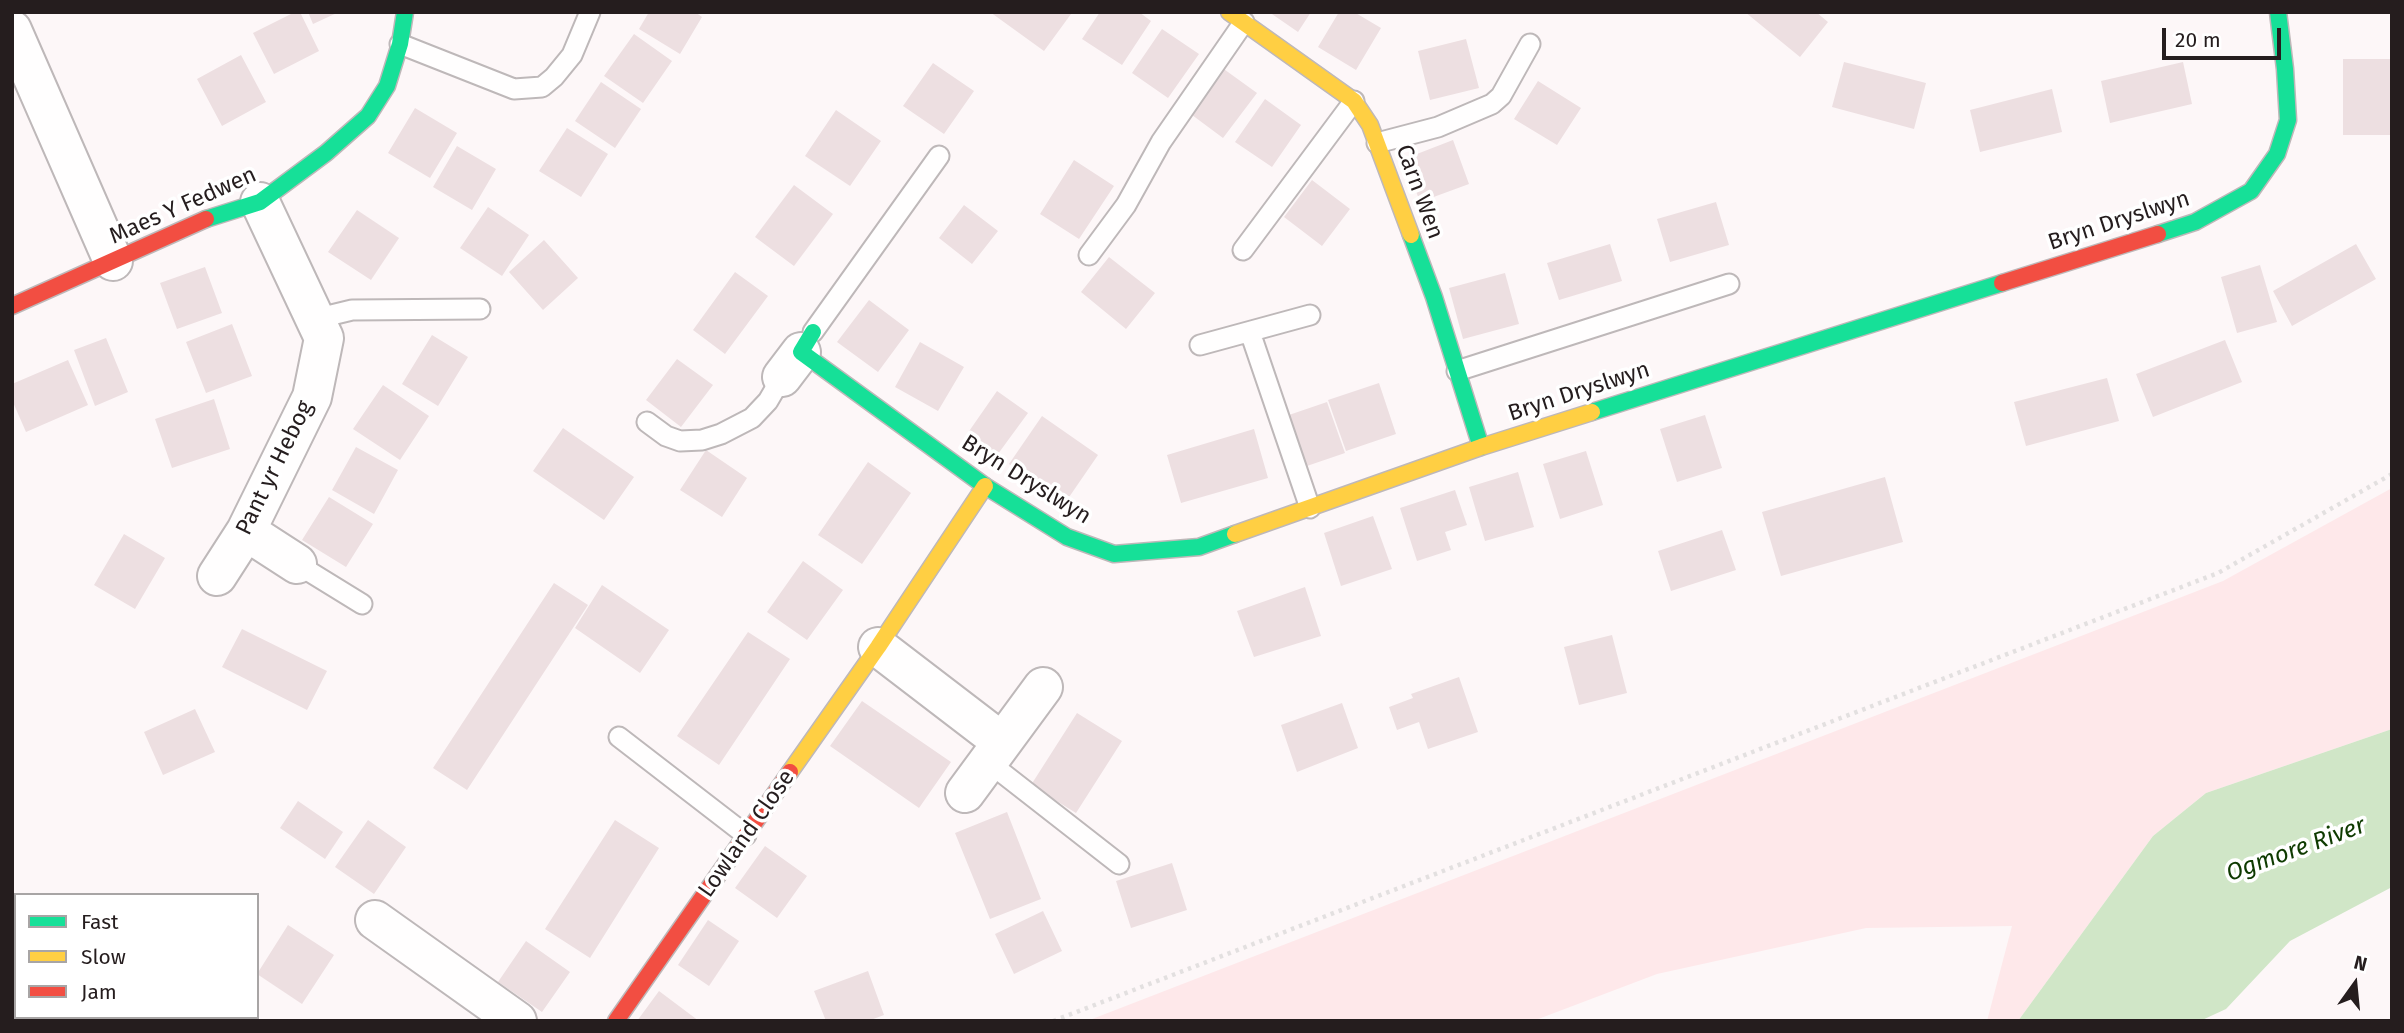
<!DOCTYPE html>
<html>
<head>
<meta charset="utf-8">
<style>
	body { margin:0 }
	#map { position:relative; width:2404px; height:1033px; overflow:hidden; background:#fdf7f8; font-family:"Fira Sans",sans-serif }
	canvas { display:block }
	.frame { position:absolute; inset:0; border:14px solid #251d1e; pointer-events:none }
	.legend { position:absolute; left:14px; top:893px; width:245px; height:126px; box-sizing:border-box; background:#fff; border:2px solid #a8a5a5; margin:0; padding:9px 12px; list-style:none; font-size:21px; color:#251d1e }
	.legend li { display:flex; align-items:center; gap:14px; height:35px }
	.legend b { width:35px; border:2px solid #a8a5a5 }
	.north { position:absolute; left:2320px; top:949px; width:70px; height:70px; -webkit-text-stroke:5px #fff; paint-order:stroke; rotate:15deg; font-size:19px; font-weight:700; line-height:28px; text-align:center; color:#251d1e }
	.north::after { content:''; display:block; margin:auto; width:24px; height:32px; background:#251d1e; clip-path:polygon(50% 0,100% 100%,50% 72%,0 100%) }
	.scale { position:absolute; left:2162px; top:28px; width:119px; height:32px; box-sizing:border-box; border:4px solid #251d1e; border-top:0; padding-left:9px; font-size:21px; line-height:24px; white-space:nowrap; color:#251d1e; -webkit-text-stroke:5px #fff; paint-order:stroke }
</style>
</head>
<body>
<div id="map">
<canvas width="2404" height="1033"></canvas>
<div class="frame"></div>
<ul class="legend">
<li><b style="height:9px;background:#16e098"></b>Fast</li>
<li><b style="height:9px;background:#ffcf43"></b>Slow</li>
<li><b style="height:9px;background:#f24e42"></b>Jam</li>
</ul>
<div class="north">N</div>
<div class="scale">20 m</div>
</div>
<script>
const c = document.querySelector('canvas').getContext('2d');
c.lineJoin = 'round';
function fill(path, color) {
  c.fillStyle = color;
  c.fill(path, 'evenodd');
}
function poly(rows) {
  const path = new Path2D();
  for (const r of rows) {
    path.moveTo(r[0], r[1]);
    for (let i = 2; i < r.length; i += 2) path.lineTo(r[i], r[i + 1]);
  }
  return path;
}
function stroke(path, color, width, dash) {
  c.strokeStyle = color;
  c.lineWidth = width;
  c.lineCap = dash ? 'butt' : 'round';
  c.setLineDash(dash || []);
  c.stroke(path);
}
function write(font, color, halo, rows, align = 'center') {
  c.font = font + ' "Fira Sans",sans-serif';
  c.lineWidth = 7;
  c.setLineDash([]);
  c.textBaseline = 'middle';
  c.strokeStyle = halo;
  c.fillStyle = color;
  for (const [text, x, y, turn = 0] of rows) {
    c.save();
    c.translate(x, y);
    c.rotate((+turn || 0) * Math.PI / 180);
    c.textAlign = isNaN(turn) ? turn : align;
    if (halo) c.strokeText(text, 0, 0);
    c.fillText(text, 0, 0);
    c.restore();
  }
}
fill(poly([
	[2392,488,2392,729,2206,793,2153,836,2018,1021,1987,1021,2012,926,1866,928,1657,974,1533,1021,1087,1021,2223,581]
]), '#fee8ea');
fill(poly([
	[2392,729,2392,887,2290,941,2226,1009,2200,1021,2018,1021,2153,836,2206,793]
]), '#d0e6c7');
fill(poly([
	[295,12,300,12,319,51,274,74,253,33],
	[308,12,339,12,313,24],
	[649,12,695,12,702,17,680,54,639,29],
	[990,12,1068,12,1071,14,1044,51],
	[1100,12,1139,12,1151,21,1122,65,1082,39],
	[1269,12,1311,12,1298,32],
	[1339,12,1354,12,1381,28,1356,70,1318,47],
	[1745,12,1816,12,1828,22,1800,57],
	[1162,29,1199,54,1168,98,1132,73],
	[634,34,672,61,643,103,604,76],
	[1466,39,1479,88,1430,100,1418,51],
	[241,55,266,102,222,126,197,79],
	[2343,59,2391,59,2390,135,2343,135],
	[1844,62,1926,83,1914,129,1832,107],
	[2183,62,2192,104,2110,123,2101,81],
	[933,63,974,91,944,134,903,106],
	[1221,67,1257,93,1223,138,1188,112],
	[1538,81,1581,108,1557,145,1514,119],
	[601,82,641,109,615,148,575,121],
	[2052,89,2062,132,1980,152,1970,110],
	[1265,99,1301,125,1272,167,1235,142],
	[415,108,457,133,430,178,388,153],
	[836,110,881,141,850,186,805,156],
	[567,128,608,154,581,197,539,171],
	[1453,140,1469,184,1420,202,1404,159],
	[457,146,496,169,472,210,433,187],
	[1074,160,1114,186,1079,239,1040,214],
	[1312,180,1350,209,1322,246,1284,217],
	[794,185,833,214,794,266,755,237],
	[1716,202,1729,245,1670,262,1657,219],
	[964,205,998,231,972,264,939,238],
	[488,207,529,235,502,276,460,248],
	[357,210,399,238,371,280,328,252],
	[544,240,578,278,543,310,509,272],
	[1610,244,1622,281,1559,300,1547,263],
	[2356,244,2376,279,2292,326,2273,291],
	[1109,257,1155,293,1126,329,1081,292],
	[2260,265,2277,322,2237,333,2221,277],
	[205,267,222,313,177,329,160,283],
	[735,272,768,296,725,354,693,330],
	[1505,273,1519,324,1463,339,1449,288],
	[869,300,909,330,878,372,837,342],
	[232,324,252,376,206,393,186,342],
	[432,335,468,357,438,406,402,384],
	[106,338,128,392,95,406,74,350],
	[2225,340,2242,382,2153,417,2136,374],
	[920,342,964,367,938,411,895,387],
	[677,359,713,385,681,427,646,400],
	[68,360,88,405,26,432,12,400,12,384],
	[2107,378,2119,421,2026,446,2014,402],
	[1379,383,1396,434,1346,451,1328,400],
	[383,385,429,416,400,460,353,429],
	[997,391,1028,413,995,458,965,437],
	[214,399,230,449,172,468,155,419],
	[1327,402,1345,453,1304,467,1286,416],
	[1705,415,1722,468,1677,482,1660,429],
	[1042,416,1098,455,1065,503,1009,464],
	[563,428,634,477,604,520,533,471],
	[1254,429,1268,478,1181,503,1167,455],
	[356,447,398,470,374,514,332,490],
	[706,450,747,478,722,517,680,490],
	[1586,451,1603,505,1560,519,1543,464],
	[868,462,911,493,862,564,818,535],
	[1518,472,1534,527,1485,541,1469,487],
	[1885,477,1903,542,1781,576,1762,512],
	[1455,490,1467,525,1445,532,1451,550,1417,561,1400,508],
	[329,497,373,524,346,567,302,540],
	[1373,516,1392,569,1341,586,1324,533],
	[1722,530,1736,570,1671,591,1658,551],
	[124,534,165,558,135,609,94,585],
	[803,561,843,590,807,640,767,612],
	[554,583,588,605,467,790,433,768],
	[602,585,669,630,640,673,575,628],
	[1305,587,1321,636,1254,657,1237,611],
	[242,629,327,671,307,710,222,667],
	[748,632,790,659,719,765,677,736],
	[1612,635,1627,693,1579,705,1564,647],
	[1459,677,1478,732,1428,749,1419,722,1397,730,1389,707,1413,698,1411,694],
	[862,701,951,762,919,808,830,746],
	[1342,703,1358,748,1297,772,1281,725],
	[195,709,215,752,163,775,144,732],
	[1077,713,1122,741,1076,813,1031,785],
	[298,801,343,832,325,859,280,828],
	[1007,812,1041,899,990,919,955,833],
	[368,820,406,847,374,894,335,867],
	[615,820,659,848,590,958,545,929],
	[765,846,807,876,777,918,735,888],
	[1172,863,1187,910,1131,928,1116,881],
	[1043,911,1062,951,1014,974,995,934],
	[708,920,739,941,709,986,678,965],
	[288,925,334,955,302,1004,257,974],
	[526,941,570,972,542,1012,498,982],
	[868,971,884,1015,868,1021,826,1021,814,991],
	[659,991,699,1021,637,1021]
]), '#eddfe1');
const lane = poly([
	[400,44,514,89,542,87,554,77,572,55,590,12],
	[1377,143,1438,127,1492,104,1501,96,1530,44],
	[1243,250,1354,101],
	[1089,255,1126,205,1161,142,1244,22],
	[315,319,352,310,480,309],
	[813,332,939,156],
	[1250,332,1310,508],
	[1200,345,1310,315],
	[1457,371,1729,284],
	[647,422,666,436,680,441,702,440,721,434,752,418,768,401,782,377],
	[297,564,362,604],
	[619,737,746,835],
	[987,761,1119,864]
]);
const street = poly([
	[12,30,113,261],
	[782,377,801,352],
	[246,531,297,564],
	[217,576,246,531,312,397,324,338,260,202],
	[878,647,1002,742],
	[965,793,1043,687],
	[375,920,517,1021]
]);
const fast = poly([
	[206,219,260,202,326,153,368,116,387,86,400,44,405,12],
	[2158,234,2195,222,2251,191,2277,154,2288,120,2285,69,2278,12],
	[1411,235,1434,297,1481,447],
	[813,332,801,352,985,486,1067,537,1114,554,1199,547,1235,534],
	[1592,412,2002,283]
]);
const slow = poly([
	[1229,12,1354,101,1370,125,1411,235],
	[1235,534,1481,447,1592,412],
	[790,772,878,647,985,486]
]);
const jam = poly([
	[2002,283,2158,234],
	[12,306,206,219],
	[616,1021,790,772]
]);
stroke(lane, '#beb8b9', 23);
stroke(street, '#beb8b9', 42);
stroke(fast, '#beb8b9', 19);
stroke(slow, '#beb8b9', 19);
stroke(jam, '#beb8b9', 19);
stroke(poly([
	[12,920,16,927],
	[66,1017,68,1021],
	[1053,1021,2218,573,2392,474]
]), '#e3e0e0', 4.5, [3.5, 5]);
stroke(lane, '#fffefe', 19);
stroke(street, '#fffefe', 38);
stroke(fast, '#16e098', 16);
stroke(slow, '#ffcf43', 16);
stroke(jam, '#f24e42', 16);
write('23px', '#251d1e', '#fff', [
	["Carn Wen",1419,192,70],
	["Maes Y Fedwen",183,206,-24],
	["Bryn Dryslwyn",2119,221,-18],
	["Bryn Dryslwyn",1579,392,-18],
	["Pant yr Hebog",275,468,-64],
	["Bryn Dryslwyn",1026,480,32],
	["Lowland Close",747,834,-55]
]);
write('italic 24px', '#0e3a00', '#fff', [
	["Ogmore River",2296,850,-20]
]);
</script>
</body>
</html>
